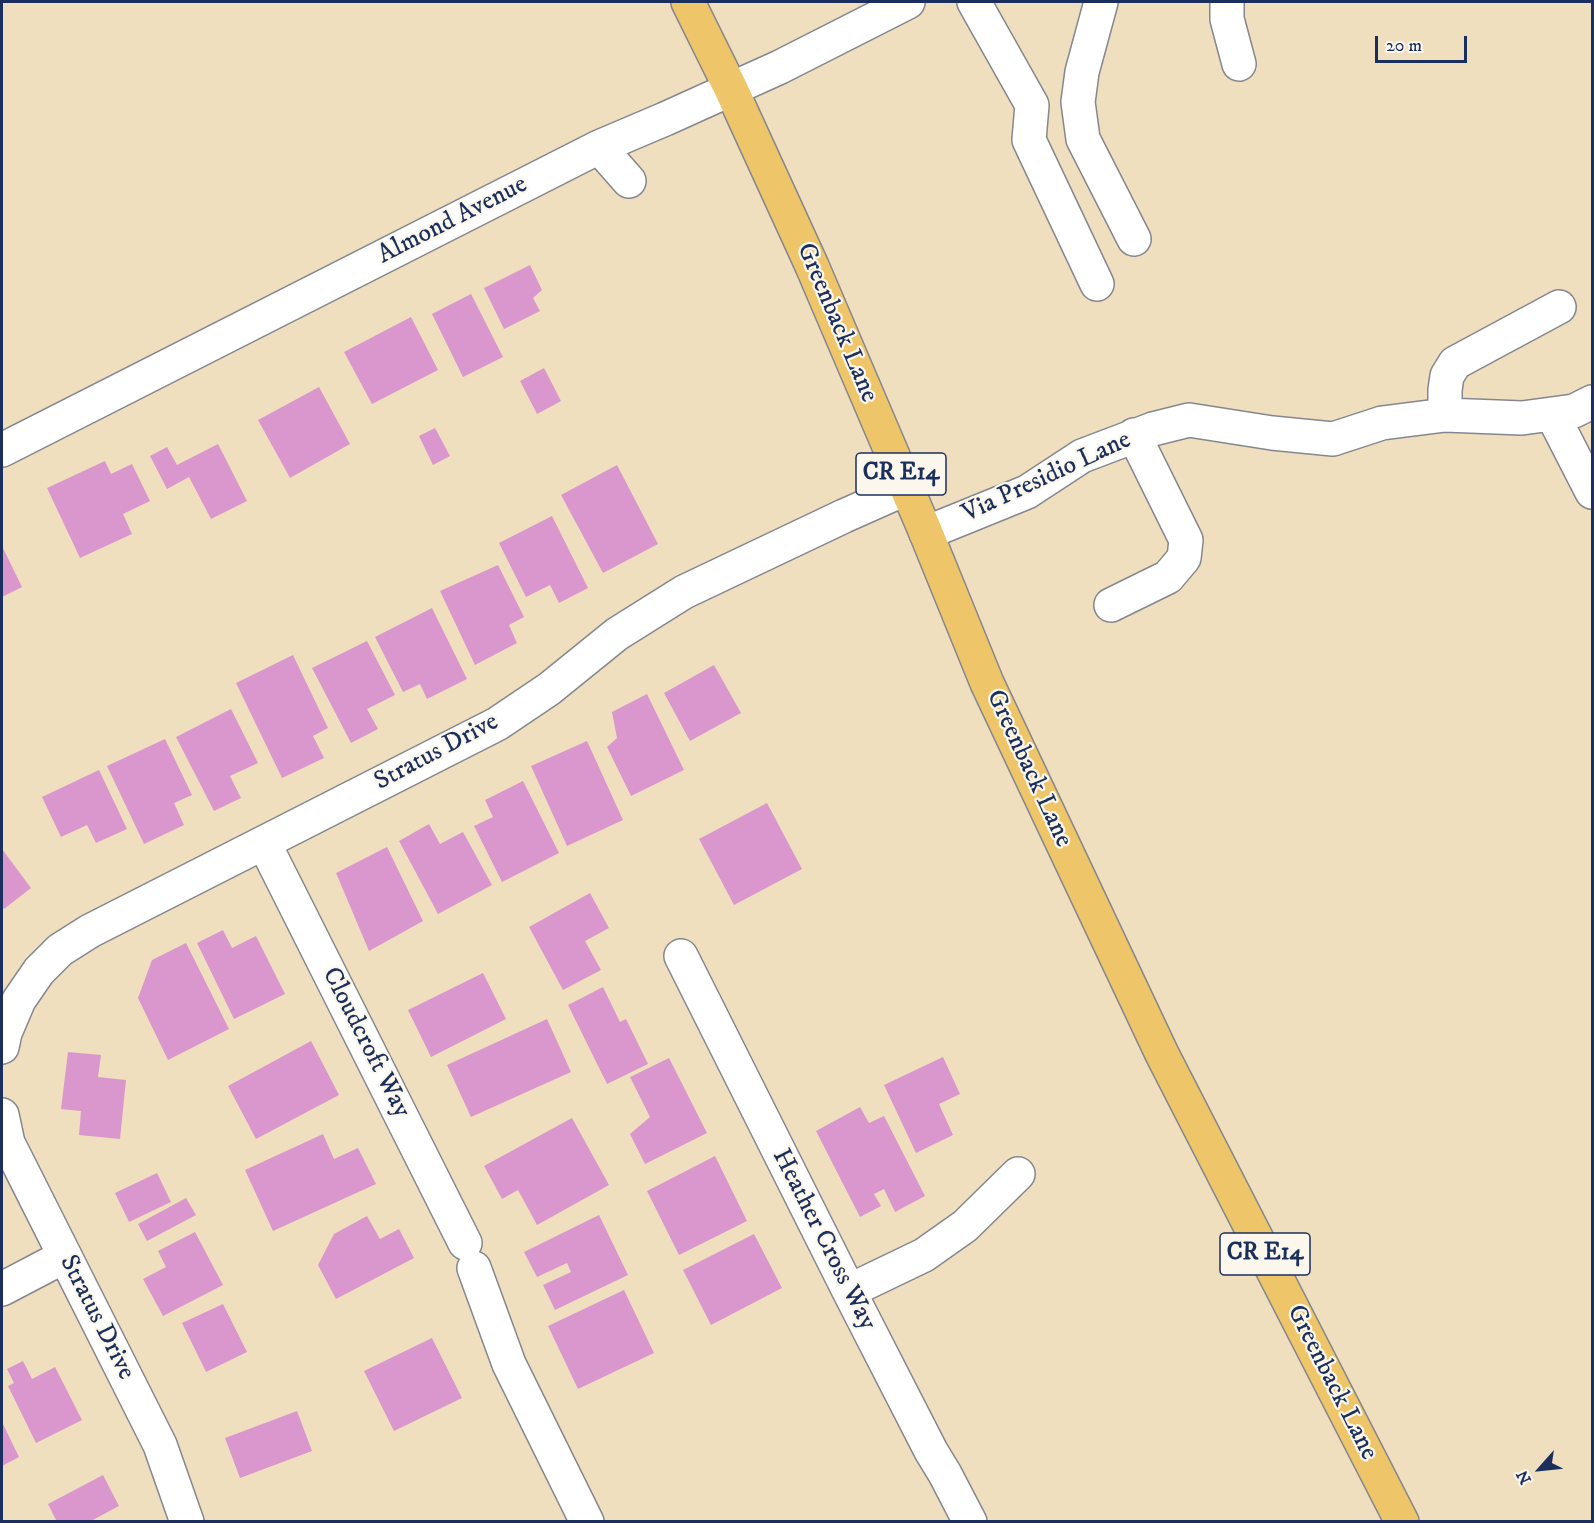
<!DOCTYPE html>
<html>
<head>
<meta charset="utf-8">
<style>
	body { margin:0 }
	#map { position:relative; width:1594px; height:1523px; overflow:hidden; background:#efdfbe; font-family:"IM FELL DW Pica",serif }
	canvas { display:block }
	.frame { position:absolute; inset:0; border:3px solid #1b2f5e; pointer-events:none }
	.north { position:absolute; left:1510px; top:1439px; width:60px; height:60px; -webkit-text-stroke:4px #fbf7ec; paint-order:stroke; rotate:243deg; font-size:16px; font-weight:700; line-height:24px; text-align:center; color:#1b2f5e }
	.north::after { content:''; display:block; margin:auto; width:21px; height:27px; background:#1b2f5e; clip-path:polygon(50% 0,100% 100%,50% 72%,0 100%) }
	.scale { position:absolute; left:1375px; top:36px; width:92px; height:27px; box-sizing:border-box; border:3px solid #1b2f5e; border-top:0; padding-left:8px; font-size:18px; line-height:21px; white-space:nowrap; color:#1b2f5e; -webkit-text-stroke:4px #fbf7ec; paint-order:stroke }
</style>
</head>
<body>
<div id="map">
<canvas width="1594" height="1523"></canvas>
<div class="frame"></div>
<div class="north">N</div>
<div class="scale">20 m</div>
</div>
<script>
const c = document.querySelector('canvas').getContext('2d');
c.lineJoin = 'round';
function fill(path, color) {
  c.fillStyle = color;
  c.fill(path, 'evenodd');
}
function poly(rows) {
  const path = new Path2D();
  for (const r of rows) {
    path.moveTo(r[0], r[1]);
    for (let i = 2; i < r.length; i += 2) path.lineTo(r[i], r[i + 1]);
  }
  return path;
}
function stroke(path, color, width, dash) {
  c.strokeStyle = color;
  c.lineWidth = width;
  c.lineCap = dash ? 'butt' : 'round';
  c.setLineDash(dash || []);
  c.stroke(path);
}
function write(font, color, halo, rows, align = 'center') {
  c.font = font + ' "IM FELL DW Pica",serif';
  c.lineWidth = 4.5;
  c.setLineDash([]);
  c.textBaseline = 'middle';
  c.strokeStyle = halo;
  c.fillStyle = color;
  for (const [text, x, y, turn = 0] of rows) {
    c.save();
    c.translate(x, y);
    c.rotate((+turn || 0) * Math.PI / 180);
    c.textAlign = isNaN(turn) ? turn : align;
    if (halo) c.strokeText(text, 0, 0);
    c.fillText(text, 0, 0);
    c.restore();
  }
}
fill(poly([
	[530,265,542,290,533,298,540,311,504,329,484,288],
	[471,294,503,357,463,377,432,314],
	[411,317,438,370,372,404,344,352],
	[544,368,561,401,537,414,520,381],
	[319,387,350,444,290,478,258,420],
	[435,428,450,456,433,465,419,436],
	[218,444,247,501,211,519,189,477,167,489,150,456,167,447,177,465],
	[105,461,111,474,132,464,150,501,123,514,132,534,80,558,47,488],
	[617,465,658,544,603,573,561,495],
	[552,516,588,588,559,603,550,585,526,597,499,543],
	[2,546,22,587,2,597],
	[498,565,524,617,509,625,517,643,475,665,440,591],
	[432,608,467,679,427,699,420,684,403,692,375,637],
	[367,641,395,695,367,709,378,729,351,743,312,668],
	[293,655,328,728,313,736,324,758,282,778,236,683],
	[714,665,741,713,690,741,664,693],
	[647,694,684,770,631,796,607,747,617,738,612,712],
	[231,709,258,763,230,776,241,798,214,811,176,737],
	[165,739,192,795,174,803,184,825,144,844,107,766],
	[587,741,623,820,567,846,531,766],
	[99,770,127,829,96,843,87,825,61,837,42,797],
	[523,781,559,853,502,882,474,826,493,817,485,800],
	[767,803,802,869,734,905,699,839],
	[429,824,440,844,463,832,492,885,438,914,399,841],
	[387,847,423,921,369,951,336,873],
	[2,849,31,888,4,909,2,906],
	[590,893,609,928,585,941,601,970,563,990,529,927],
	[223,930,232,948,256,936,285,994,234,1019,197,943],
	[186,943,229,1029,168,1060,138,998,152,960],
	[483,973,506,1019,431,1057,408,1010],
	[603,987,620,1022,626,1019,648,1064,607,1084,568,1005],
	[547,1019,571,1072,471,1117,447,1065],
	[311,1041,339,1095,256,1139,228,1086],
	[68,1052,101,1055,98,1077,126,1080,120,1139,79,1135,81,1111,61,1109],
	[943,1057,960,1094,939,1104,953,1135,916,1153,884,1085],
	[669,1058,707,1133,645,1164,630,1134,650,1117,630,1077],
	[860,1107,869,1123,884,1116,925,1196,895,1212,884,1189,874,1194,881,1206,860,1217,816,1131],
	[572,1118,609,1185,537,1225,518,1190,502,1199,484,1166],
	[323,1134,334,1159,358,1148,376,1184,273,1231,245,1170],
	[715,1156,747,1221,679,1255,647,1191],
	[157,1173,171,1202,129,1222,115,1193],
	[186,1198,196,1215,147,1241,138,1224],
	[599,1215,628,1275,555,1310,543,1285,571,1272,567,1263,537,1277,524,1252],
	[367,1216,380,1239,399,1229,414,1258,336,1299,318,1265,334,1234],
	[195,1232,223,1285,163,1316,143,1279,166,1267,158,1251],
	[754,1234,782,1288,711,1325,683,1270],
	[624,1290,654,1353,578,1389,548,1326],
	[223,1304,247,1352,206,1372,182,1323],
	[432,1338,462,1398,394,1431,364,1371],
	[23,1361,32,1379,55,1367,82,1420,36,1443,8,1386,14,1383,7,1369],
	[297,1411,312,1451,240,1478,225,1438],
	[2,1422,19,1457,2,1466],
	[103,1475,119,1506,89,1522,57,1522,48,1504]
]), '#da97ce');
const minor = poly([
	[974,2,1032,105,1029,140,1097,284],
	[1101,2,1082,72,1078,102,1083,139,1134,239],
	[1227,2,1227,19,1239,64],
	[599,147,629,181],
	[1552,414,1592,492],
	[1445,415,1445,390,1447,376,1455,363,1559,307],
	[2,450,599,147,665,119,780,67,908,2],
	[926,533,1027,492,1082,456,1153,429,1189,420,1272,433,1333,439,1382,423,1445,415,1522,418,1574,411,1592,402],
	[1111,605,1168,577,1184,558,1186,540,1134,435],
	[264,843,465,1243],
	[681,956,849,1291,931,1451,945,1474,970,1522],
	[2,1047,5,1033,19,1000,39,971,60,950,90,931,497,724,549,689,617,634,684,592,844,516,907,488],
	[2,1115,8,1143,160,1445,187,1522],
	[474,1268,509,1364,587,1522],
	[2,1289,65,1256],
	[849,1291,924,1255,965,1226,1018,1174]
]);
const major = poly([
	[688,2,731,89,812,266,926,533,987,683,1162,1054,1402,1522]
]);
stroke(minor, '#85878e', 36);
stroke(major, '#85878e', 36);
stroke(minor, '#fff', 33);
stroke(major, '#eec569', 33);
for (const [x, y, w] of [
	[901,474,90],
	[1265,1254,90]
]) {
  const box = new Path2D();
  box.roundRect(x - w / 2, y - 21, w, 42, 4.5);
  c.fillStyle = '#fbf7ec';
  c.fill(box);
  stroke(box, '#1b2f5e', 1.5);
}
write('bold 24px', '#1b2f5e', null, [
	["CR E14",901,474],
	["CR E14",1265,1254]
]);
write('26px', '#1b2f5e', '#fbf7ec', [
	["Almond Avenue",453,221,-27],
	["Greenback Lane",836,323,67],
	["Via Presidio Lane",1047,478,-25],
	["Stratus Drive",437,753,-28],
	["Greenback Lane",1028,769,65],
	["Cloudcroft Way",365,1043,63],
	["Heather Cross Way",823,1240,63],
	["Stratus Drive",96,1318,63],
	["Greenback Lane",1331,1383,63]
]);
</script>
</body>
</html>
